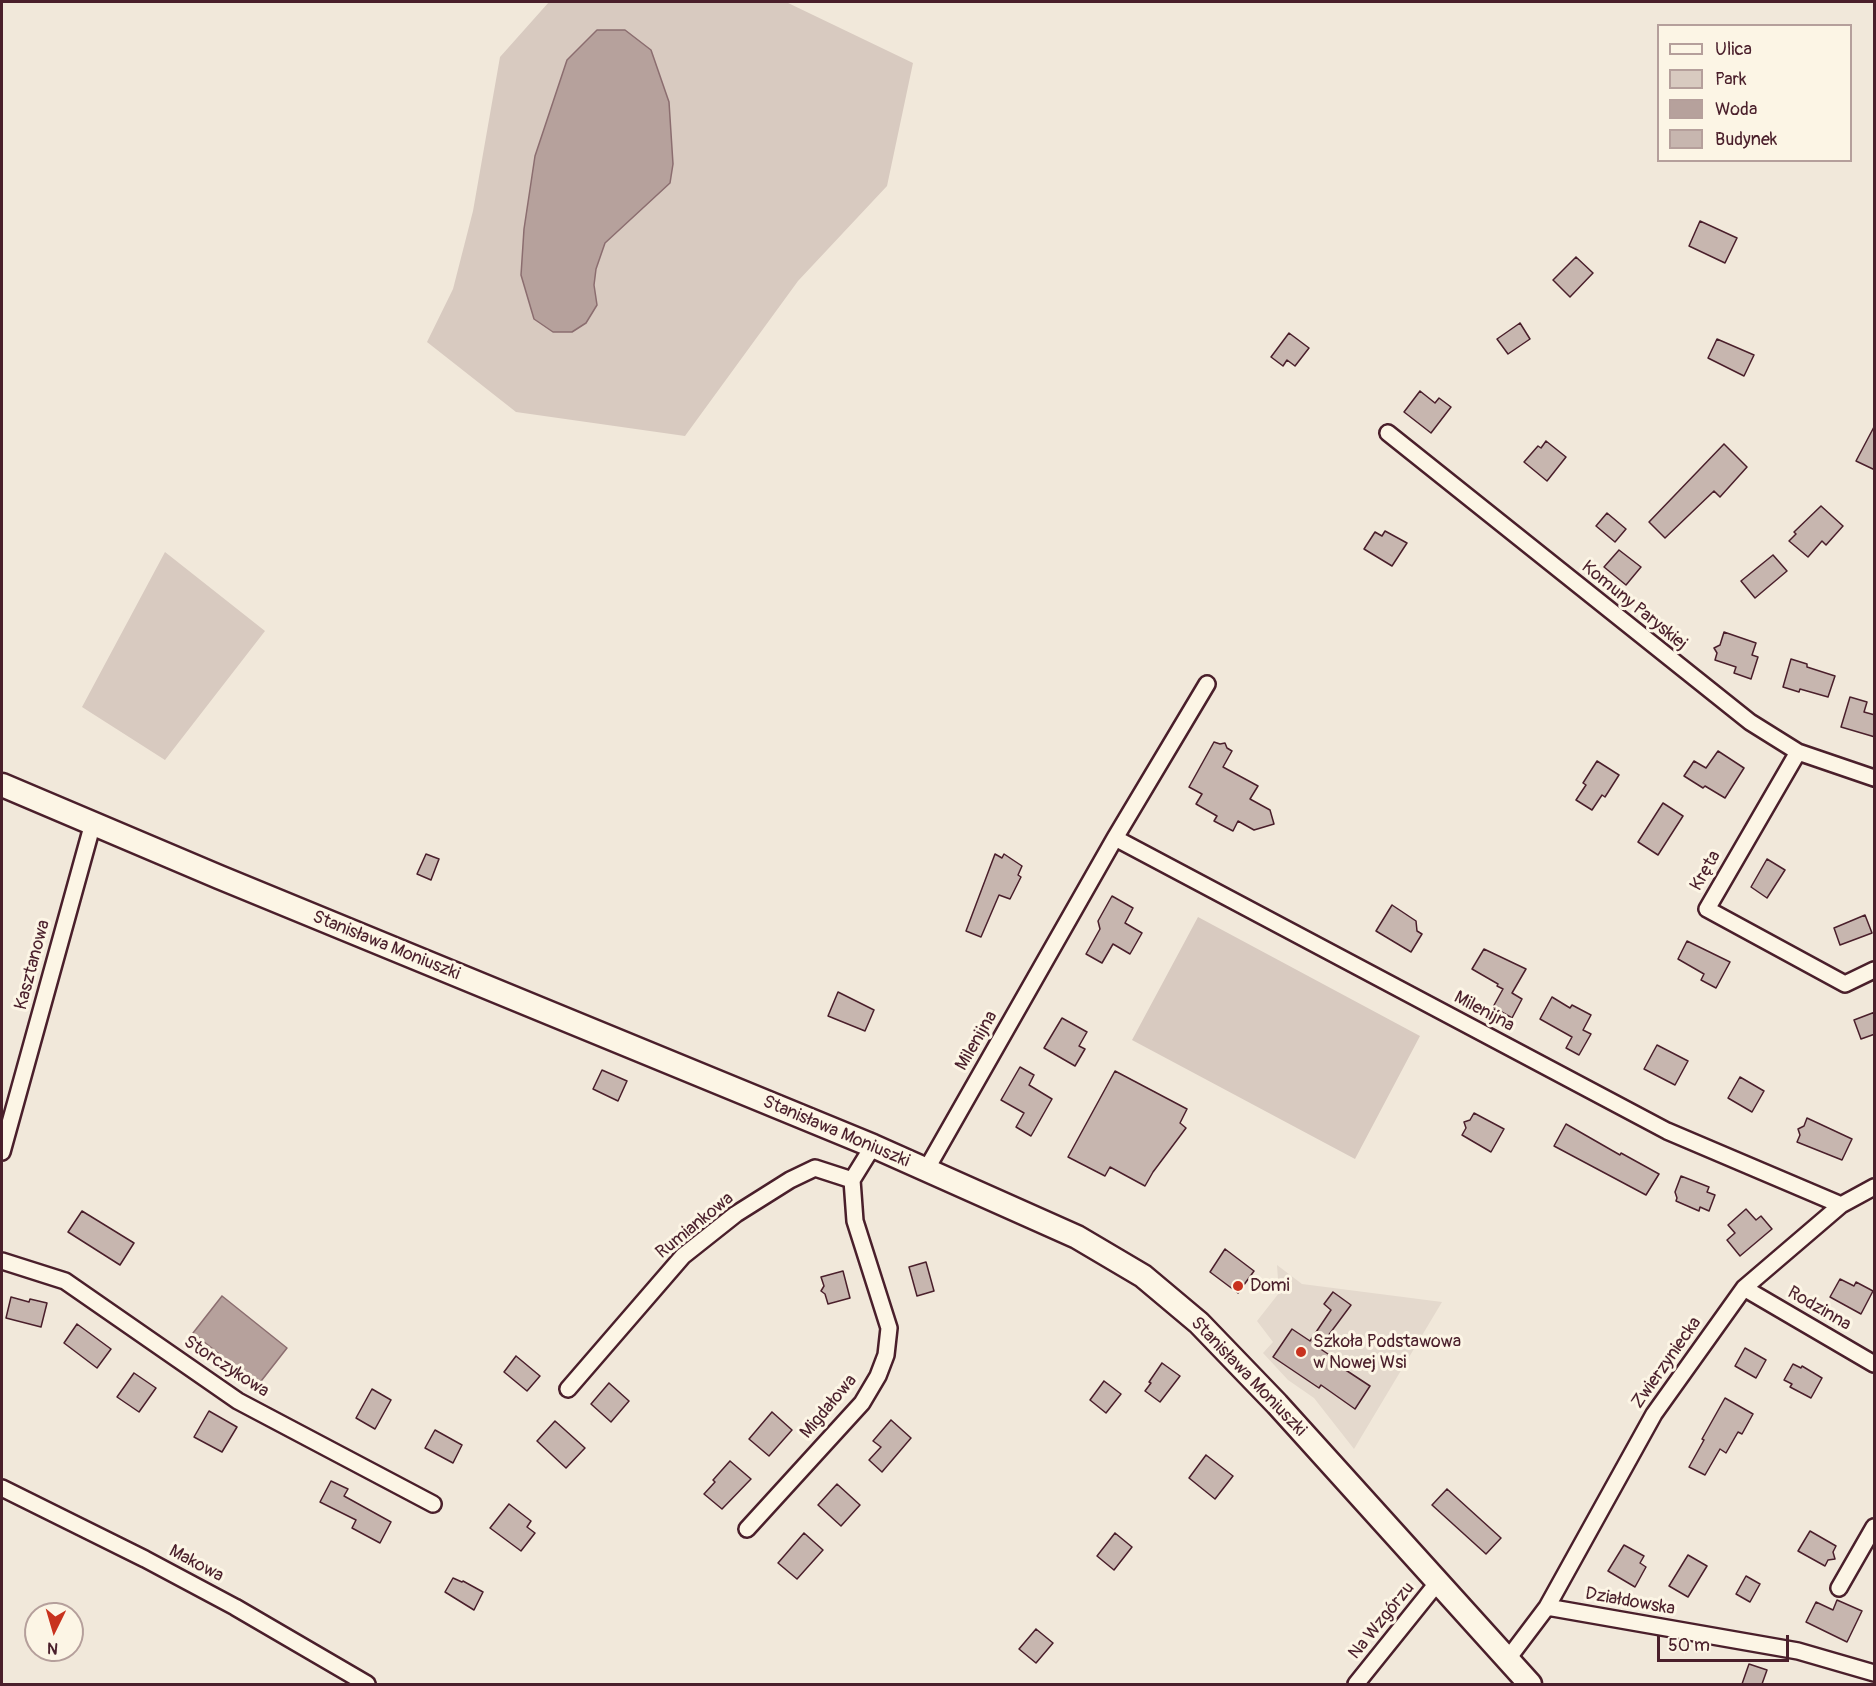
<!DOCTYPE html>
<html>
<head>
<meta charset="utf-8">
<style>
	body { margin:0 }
	#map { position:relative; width:1876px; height:1686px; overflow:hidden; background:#f1e8da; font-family:Pangolin,sans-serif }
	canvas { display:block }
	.frame { position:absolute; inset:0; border:3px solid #4a1f2b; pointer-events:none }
	.legend { position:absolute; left:1657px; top:24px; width:195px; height:138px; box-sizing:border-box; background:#fcf5e5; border:2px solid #b59f9b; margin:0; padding:8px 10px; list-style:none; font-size:18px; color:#4a1f2b }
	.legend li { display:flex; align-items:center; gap:12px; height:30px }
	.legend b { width:30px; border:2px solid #b59f9b }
	.north { position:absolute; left:24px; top:1602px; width:60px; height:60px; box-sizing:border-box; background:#fcf5e5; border:2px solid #b59f9b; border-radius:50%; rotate:185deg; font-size:16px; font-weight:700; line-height:24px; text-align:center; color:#4a1f2b }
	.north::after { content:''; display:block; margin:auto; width:21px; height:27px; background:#c8321e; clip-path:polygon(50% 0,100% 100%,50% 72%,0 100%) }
	.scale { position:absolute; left:1657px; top:1635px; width:132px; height:27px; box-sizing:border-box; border:3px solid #4a1f2b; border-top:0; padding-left:8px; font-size:18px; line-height:21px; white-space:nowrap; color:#4a1f2b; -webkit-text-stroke:4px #fcf5e5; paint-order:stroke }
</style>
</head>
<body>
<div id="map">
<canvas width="1876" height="1686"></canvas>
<div class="frame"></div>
<ul class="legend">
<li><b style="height:8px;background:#fcf5e5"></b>Ulica</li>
<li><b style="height:16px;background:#d8cac0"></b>Park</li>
<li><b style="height:16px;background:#b6a19c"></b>Woda</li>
<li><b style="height:16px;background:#c7b6af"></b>Budynek</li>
</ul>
<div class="north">N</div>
<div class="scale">50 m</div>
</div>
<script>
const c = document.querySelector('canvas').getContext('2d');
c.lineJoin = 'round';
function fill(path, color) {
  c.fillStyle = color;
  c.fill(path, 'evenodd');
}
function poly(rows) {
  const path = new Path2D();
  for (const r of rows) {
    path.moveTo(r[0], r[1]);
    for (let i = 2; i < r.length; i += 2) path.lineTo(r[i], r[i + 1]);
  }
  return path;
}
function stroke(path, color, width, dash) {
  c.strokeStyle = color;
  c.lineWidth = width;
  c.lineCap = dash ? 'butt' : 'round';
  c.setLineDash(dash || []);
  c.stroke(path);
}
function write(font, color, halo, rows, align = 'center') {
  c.font = font + ' Pangolin,sans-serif';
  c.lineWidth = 6;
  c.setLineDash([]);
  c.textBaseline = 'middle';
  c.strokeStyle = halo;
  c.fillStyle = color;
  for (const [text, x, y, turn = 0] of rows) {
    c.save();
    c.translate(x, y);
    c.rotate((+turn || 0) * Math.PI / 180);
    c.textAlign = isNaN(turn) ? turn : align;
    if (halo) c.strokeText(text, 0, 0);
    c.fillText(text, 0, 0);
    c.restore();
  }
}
fill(poly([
	[1277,1265,1302,1284,1442,1302,1354,1449,1314,1398,1288,1380,1263,1353,1273,1342,1257,1321,1279,1293]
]), '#e4d9cd');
fill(poly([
	[549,2,786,2,913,63,887,186,798,281,685,436,516,412,427,342,453,289,473,211,500,57],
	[651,50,669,102,673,164,670,182,605,243,596,269,594,285,597,305,572,332],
	[165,552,265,631,165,760,82,707],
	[1198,917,1420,1036,1355,1159,1132,1040]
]), '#d8cac0');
const water = poly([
	[597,30,625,30,651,50,669,102,673,164,670,183,605,243,596,269,594,285,597,305,586,323,572,332,553,332,534,319,521,275,524,229,535,156,567,60,597,30],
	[222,1296,287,1348,258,1385,193,1333,222,1296]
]);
fill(water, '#b6a19c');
stroke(water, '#8b6d6f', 1.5);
const building = poly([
	[1700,221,1737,238,1725,263,1689,246,1700,221],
	[1576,257,1593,273,1570,297,1553,280,1576,257],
	[1520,323,1530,339,1508,354,1497,339,1520,323],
	[1289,333,1309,348,1295,366,1287,360,1283,366,1271,357,1289,333],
	[1717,339,1754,355,1744,376,1708,358,1717,339],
	[1420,391,1435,403,1439,398,1451,407,1431,433,1404,412,1420,391],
	[1875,425,1875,470,1856,461,1875,425],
	[1546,441,1566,457,1547,481,1524,462,1538,446,1541,448,1546,441],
	[1724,444,1747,467,1720,497,1714,491,1665,538,1649,522,1724,444],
	[1821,506,1843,526,1826,545,1822,541,1808,557,1789,541,1796,534,1794,532,1821,506],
	[1607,513,1626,529,1615,542,1596,526,1607,513],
	[1385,531,1407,543,1392,566,1364,549,1375,532,1382,536,1385,531],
	[1619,550,1641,567,1626,585,1604,567,1619,550],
	[1773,555,1787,571,1755,598,1741,581,1773,555],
	[1724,632,1756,643,1752,655,1758,657,1751,679,1734,673,1736,667,1715,660,1717,653,1714,648,1720,645,1724,632],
	[1791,659,1807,664,1807,667,1835,676,1828,697,1800,689,1799,692,1783,687,1791,659],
	[1850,697,1867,702,1864,712,1875,715,1875,737,1841,727,1850,697],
	[1214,742,1220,744,1225,743,1227,748,1232,751,1223,767,1258,786,1250,799,1270,810,1274,824,1254,830,1238,821,1233,831,1214,821,1217,816,1196,804,1202,794,1189,787,1214,742],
	[1718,751,1744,768,1725,798,1705,786,1703,788,1684,776,1694,761,1706,768,1718,751],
	[1597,761,1619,775,1605,797,1602,795,1592,810,1576,800,1586,785,1583,783,1597,761],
	[1663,803,1683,816,1658,855,1638,842,1663,803],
	[426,854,439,859,431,880,417,874,426,854],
	[995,854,1002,858,1004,854,1022,866,1018,875,1021,877,1010,899,999,895,981,937,966,931,995,854],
	[1767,859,1785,870,1767,898,1751,887,1767,859],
	[1112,896,1133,908,1125,923,1142,933,1130,954,1113,944,1102,963,1086,954,1100,929,1098,921,1112,896],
	[1392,905,1416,921,1417,931,1422,934,1411,952,1376,931,1392,905],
	[1865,915,1872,933,1840,945,1834,928,1865,915],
	[1687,941,1730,962,1716,988,1701,980,1704,974,1678,959,1687,941],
	[1484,949,1526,969,1512,993,1522,999,1512,1018,1493,1007,1503,989,1497,986,1498,984,1472,969,1484,949],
	[838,992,874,1010,865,1031,828,1016,838,992],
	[1552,997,1570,1008,1572,1005,1591,1015,1583,1030,1591,1034,1579,1055,1566,1048,1572,1037,1540,1019,1552,997],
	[1875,1012,1875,1034,1861,1039,1854,1020,1875,1012],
	[1062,1018,1087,1032,1079,1046,1085,1049,1075,1066,1044,1048,1062,1018],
	[1657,1045,1688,1061,1675,1085,1644,1069,1657,1045],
	[1020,1067,1034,1075,1029,1085,1052,1099,1031,1136,1016,1127,1024,1113,1001,1100,1020,1067],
	[602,1070,627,1081,618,1101,593,1089,602,1070],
	[1115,1071,1187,1109,1180,1123,1186,1128,1153,1172,1145,1186,1110,1167,1105,1176,1068,1157,1115,1071],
	[1740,1077,1764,1091,1752,1112,1728,1098,1740,1077],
	[1474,1113,1504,1129,1491,1152,1462,1135,1466,1128,1464,1122,1470,1120,1474,1113],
	[1807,1118,1852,1139,1842,1160,1797,1142,1800,1135,1798,1129,1804,1126,1807,1118],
	[1566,1124,1620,1155,1621,1153,1659,1174,1646,1195,1554,1146,1566,1124],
	[1681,1176,1709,1187,1707,1192,1715,1195,1709,1211,1700,1207,1699,1211,1676,1201,1677,1198,1675,1192,1681,1176],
	[1746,1209,1756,1220,1761,1216,1772,1229,1740,1256,1727,1240,1735,1233,1728,1225,1746,1209],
	[82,1211,134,1243,120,1265,68,1232,82,1211],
	[1225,1249,1254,1271,1238,1293,1210,1272,1225,1249],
	[926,1262,934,1291,917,1296,909,1267,926,1262],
	[843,1271,850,1298,828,1304,825,1294,821,1291,824,1286,821,1277,843,1271],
	[1840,1279,1854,1286,1856,1282,1873,1291,1861,1314,1830,1297,1840,1279],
	[1333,1292,1351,1305,1319,1348,1337,1360,1335,1363,1370,1386,1355,1409,1321,1385,1319,1388,1273,1357,1292,1329,1310,1341,1331,1310,1324,1304,1333,1292],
	[11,1297,29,1302,30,1299,47,1303,41,1327,6,1318,11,1297],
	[77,1324,111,1349,97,1368,64,1343,77,1324],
	[1745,1348,1766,1360,1756,1378,1735,1366,1745,1348],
	[516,1356,540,1376,527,1391,504,1372,516,1356],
	[1162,1363,1180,1376,1160,1402,1145,1391,1151,1383,1149,1382,1162,1363],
	[1793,1364,1801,1368,1802,1366,1822,1378,1811,1398,1790,1387,1792,1384,1784,1380,1793,1364],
	[134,1373,156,1388,139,1412,117,1397,134,1373],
	[1104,1381,1121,1394,1106,1413,1090,1400,1104,1381],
	[609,1383,629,1401,611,1422,591,1404,609,1383],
	[372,1389,391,1400,375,1429,356,1418,372,1389],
	[1725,1398,1753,1414,1742,1434,1738,1432,1726,1453,1720,1449,1705,1475,1689,1467,1704,1440,1702,1439,1725,1398],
	[209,1411,237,1427,222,1452,194,1437,209,1411],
	[772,1412,792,1430,769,1456,749,1439,772,1412],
	[891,1420,911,1438,882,1472,869,1460,881,1447,873,1441,891,1420],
	[555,1421,585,1448,566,1468,537,1441,555,1421],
	[435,1430,462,1445,453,1463,425,1448,435,1430],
	[1206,1455,1233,1476,1215,1499,1189,1478,1206,1455],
	[730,1461,751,1479,722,1509,704,1494,715,1482,713,1480,730,1461],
	[331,1481,348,1489,344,1496,391,1522,380,1543,352,1528,356,1520,320,1502,331,1481],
	[837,1484,860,1505,841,1526,818,1505,837,1484],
	[1447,1489,1501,1538,1486,1554,1432,1505,1447,1489],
	[509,1504,531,1521,527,1527,535,1533,521,1551,490,1528,509,1504],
	[1810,1531,1836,1546,1833,1552,1835,1559,1828,1560,1825,1566,1798,1551,1810,1531],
	[804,1533,823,1550,797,1579,778,1563,804,1533],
	[1115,1533,1132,1547,1114,1570,1097,1556,1115,1533],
	[1624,1545,1644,1556,1640,1563,1646,1567,1635,1587,1608,1571,1624,1545],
	[1688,1555,1707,1566,1688,1597,1669,1586,1688,1555],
	[1746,1576,1760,1584,1750,1602,1736,1594,1746,1576],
	[453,1578,462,1582,463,1581,483,1592,474,1610,445,1592,453,1578],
	[1837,1600,1862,1611,1847,1642,1806,1622,1816,1602,1833,1610,1837,1600],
	[1036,1629,1053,1643,1036,1663,1019,1649,1036,1629],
	[1749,1664,1767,1670,1762,1684,1742,1684,1749,1664]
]);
fill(building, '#c7b6af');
stroke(building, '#4a1f2b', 1.5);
const street = poly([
	[1388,433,1750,722,1798,752,1874,778],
	[1798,752,1707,909,1845,984,1874,970],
	[1115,838,1667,1131,1841,1205],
	[2,1152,93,823],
	[926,1170,1115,838,1207,684],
	[2,1261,65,1281,238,1401,433,1504],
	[1744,1288,1874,1364],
	[568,1389,683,1256,736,1214,790,1180,815,1168,852,1180],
	[2,1488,145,1559,235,1607,367,1684],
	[747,1529,862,1403,878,1376,886,1355,889,1328,855,1221,852,1180,873,1146],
	[1839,1588,1874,1527],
	[1547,1607,1654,1414,1744,1288,1841,1205,1874,1187],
	[1507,1660,1547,1607,1798,1651,1874,1673],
	[1356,1684,1438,1582]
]);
const secondary = poly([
	[2,785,219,877,873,1146,1077,1237,1143,1276,1199,1323,1277,1404,1530,1684]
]);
stroke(street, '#4a1f2b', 20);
stroke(secondary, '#4a1f2b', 27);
stroke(street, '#fcf5e5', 15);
stroke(secondary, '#fcf5e5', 22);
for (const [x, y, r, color] of [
	[1238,1286,6,"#c8321e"],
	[1301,1352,6,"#c8321e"]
]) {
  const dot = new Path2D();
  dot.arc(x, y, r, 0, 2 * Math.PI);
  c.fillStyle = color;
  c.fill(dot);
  stroke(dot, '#fcf5e5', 2);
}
write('18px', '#4a1f2b', '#fcf5e5', [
	["Komuny Paryskiej",1634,606,39],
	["Kręta",1706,871,-60],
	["Stanisława Moniuszki",386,946,22],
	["Kasztanowa",33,965,-75],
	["Milenijna",1484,1012,28],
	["Milenijna",977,1041,-60],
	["Stanisława Moniuszki",836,1132,23],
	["Rumiankowa",695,1226,-39],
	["Rodzinna",1819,1309,30],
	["Zwierzyniecka",1667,1363,-55],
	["Storczykowa",226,1367,33],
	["Stanisława Moniuszki",1248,1377,46],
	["Migdałowa",829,1407,-50],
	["Makowa",196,1564,28],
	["Działdowska",1630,1602,10],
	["Na Wzgórzu",1382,1621,-51]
]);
write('18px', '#4a1f2b', '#fcf5e5', [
	["Domi",1250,1286],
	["Szkoła Podstawowa",1313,1342],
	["w Nowej Wsi",1313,1363]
], 'left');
</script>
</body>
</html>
